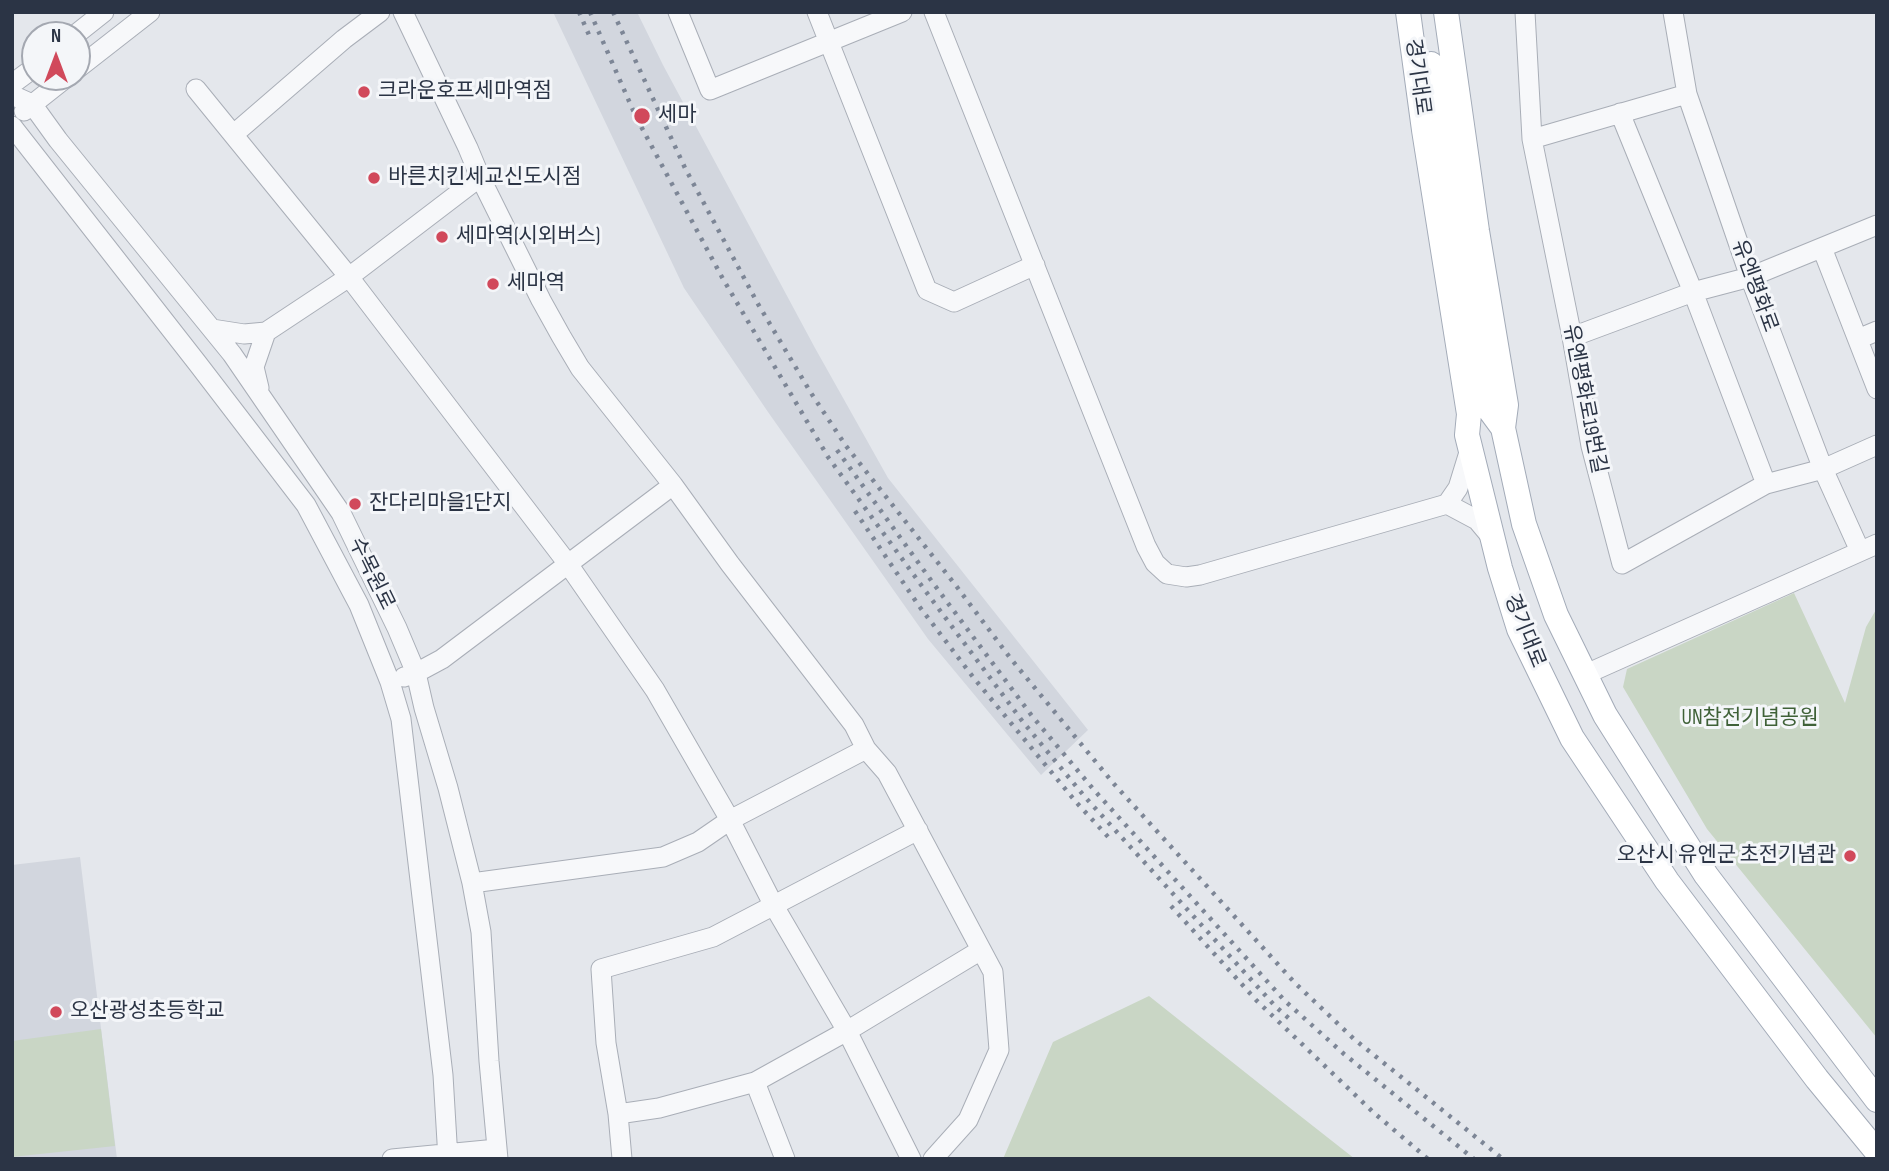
<!DOCTYPE html>
<html>
<head>
<meta charset="utf-8">
<style>
	body { margin:0 }
	#map { position:relative; width:1889px; height:1171px; overflow:hidden; background:#e4e7ec; font-family:"Sofia Sans Condensed",sans-serif }
	canvas { display:block }
	.frame { position:absolute; inset:0; border:14px solid #2b3445; pointer-events:none }
	.north { position:absolute; left:21px; top:21px; width:70px; height:70px; box-sizing:border-box; background:#f4f6f9; border:2px solid #a4a8b1; border-radius:50%; rotate:0deg; font-size:19px; font-weight:700; line-height:28px; text-align:center; color:#2b3445 }
	.north::after { content:''; display:block; margin:auto; width:24px; height:32px; background:#d1495b; clip-path:polygon(50% 0,100% 100%,50% 72%,0 100%) }
</style>
</head>
<body>
<div id="map">
<canvas width="1889" height="1171"></canvas>
<div class="frame"></div>
<div class="north">N</div>
</div>
<script>
const c = document.querySelector('canvas').getContext('2d');
c.lineJoin = 'round';
function fill(path, color) {
  c.fillStyle = color;
  c.fill(path, 'evenodd');
}
function poly(rows) {
  const path = new Path2D();
  for (const r of rows) {
    path.moveTo(r[0], r[1]);
    for (let i = 2; i < r.length; i += 2) path.lineTo(r[i], r[i + 1]);
  }
  return path;
}
function stroke(path, color, width, dash) {
  c.strokeStyle = color;
  c.lineWidth = width;
  c.lineCap = dash ? 'butt' : 'round';
  c.setLineDash(dash || []);
  c.stroke(path);
}
function write(font, color, halo, rows, align = 'center') {
  c.font = font + ' "Sofia Sans Condensed","Noto Sans KR",sans-serif';
  c.lineWidth = 6;
  c.setLineDash([]);
  c.textBaseline = 'middle';
  c.strokeStyle = halo;
  c.fillStyle = color;
  for (const [text, x, y, turn = 0] of rows) {
    c.save();
    c.translate(x, y);
    c.rotate((+turn || 0) * Math.PI / 180);
    c.textAlign = isNaN(turn) ? turn : align;
    if (halo) c.strokeText(text, 0, 0);
    c.fillText(text, 0, 0);
    c.restore();
  }
}
fill(poly([
	[553,12,637,12,663,65,815,348,888,478,1088,730,1041,775,928,639,768,412,684,288],
	[80,857,117,1159,12,1159,12,865]
]), '#d2d6de');
fill(poly([
	[1794,593,1845,703,1866,627,1877,608,1877,1038,1707,829,1623,687,1627,669],
	[1149,996,1285,1104,1355,1159,1003,1159,1053,1042],
	[101,1029,115,1146,12,1157,12,1041]
]), '#c9d6c5');
const minor = poly([
	[403,12,468,148,480,177,541,300,561,336,580,368,673,485,442,659,416,673,404,677],
	[678,12,710,90,902,12],
	[817,12,927,290,954,302,1035,265],
	[934,12,1146,546,1155,563,1167,574,1186,577,1200,575,1447,504,1458,488,1470,449],
	[1525,12,1532,139,1572,337,1591,446,1622,564,1766,484,1823,469,1877,445],
	[1673,12,1687,94,1750,277,1823,469,1860,551],
	[75,35,104,12],
	[77,69,150,12],
	[12,84,35,67],
	[196,89,349,277,568,564,655,690,730,820,774,906,847,1031,911,1159],
	[12,95,32,104,58,140,232,354,341,513,397,628,416,673,424,708,448,788,472,883,481,932,489,1061,498,1159],
	[24,111,67,77],
	[1620,113,1693,292,1766,484],
	[12,126,198,364,306,505,359,605,390,682,401,719,443,1075,448,1159],
	[234,134,344,39,380,12],
	[1532,139,1687,94],
	[1822,248,1877,389],
	[212,329,244,334,266,332,349,277,480,177],
	[1572,337,1693,292,1750,277,1877,225],
	[1858,339,1877,331],
	[259,388,254,367,266,332],
	[1447,504,1477,520,1492,538],
	[1584,675,1877,544],
	[866,749,887,773,993,972,999,1050,968,1120,933,1159],
	[472,883,663,857,698,842,730,820,866,749,854,725,730,564,673,485],
	[755,1082,785,1159],
	[618,1114,659,1108,755,1082,847,1031,981,950],
	[392,1159,497,1149],
	[622,1159,618,1114,606,1043,601,969,713,937,918,830]
]);
const major = poly([
	[1408,12,1424,130,1469,414,1467,435,1500,568,1519,629,1572,738,1667,881,1817,1079,1877,1152],
	[1446,12,1477,231,1506,405,1503,428],
	[1431,64,1489,409,1503,428,1524,524,1556,615,1605,715,1706,875,1877,1100]
]);
stroke(minor, '#a9aeb7', 21);
stroke(major, '#a3abb8', 26);
stroke(minor, '#f7f8fa', 19);
stroke(major, '#fff', 24);
stroke(poly([
	[579,12,589,35],
	[590,12,636,117,723,279,828,457,924,589,1023,722,1085,797,1276,1007,1293,1022],
	[613,12,685,168,758,304,811,393,846,446,957,587,1011,659,1114,784,1295,983,1354,1039,1503,1159],
	[837,450,933,583,1032,716,1094,790,1285,1001,1344,1054,1474,1159],
	[855,511,919,606,973,677,1076,802,1110,839],
	[1171,906,1257,1001,1373,1112,1428,1159]
]), '#7d8696', 4.5, [3.5, 7]);
for (const [x, y, r, color] of [
	[364,92,7,"#d1495b"],
	[642,116,9,"#d1495b"],
	[374,178,7,"#d1495b"],
	[442,237,7,"#d1495b"],
	[493,284,7,"#d1495b"],
	[355,504,7,"#d1495b"],
	[1850,856,7,"#d1495b"],
	[56,1012,7,"#d1495b"]
]) {
  const dot = new Path2D();
  dot.arc(x, y, r, 0, 2 * Math.PI);
  c.fillStyle = color;
  c.fill(dot);
  stroke(dot, '#f4f6f9', 2.5);
}
write('21px', '#2b3445', '#f4f6f9', [
	["경기대로",1417,77,82],
	["유엔평화로",1754,286,70],
	["유엔평화로19번길",1584,399,79],
	["수목원로",371,574,64],
	["경기대로",1524,631,68]
]);
write('21px', '#2b3445', '#f4f6f9', [
	["크라운호프세마역점",378,92],
	["세마",658,116],
	["바른치킨세교신도시점",388,178],
	["세마역(시외버스)",456,237],
	["세마역",507,284],
	["잔다리마을1단지",369,504],
	["오산시 유엔군 초전기념관",1836,856,"right"],
	["오산광성초등학교",70,1012]
], 'left');
write('21px', '#3f6138', '#f4f6f9', [
	["UN참전기념공원",1750,719]
]);
</script>
</body>
</html>
